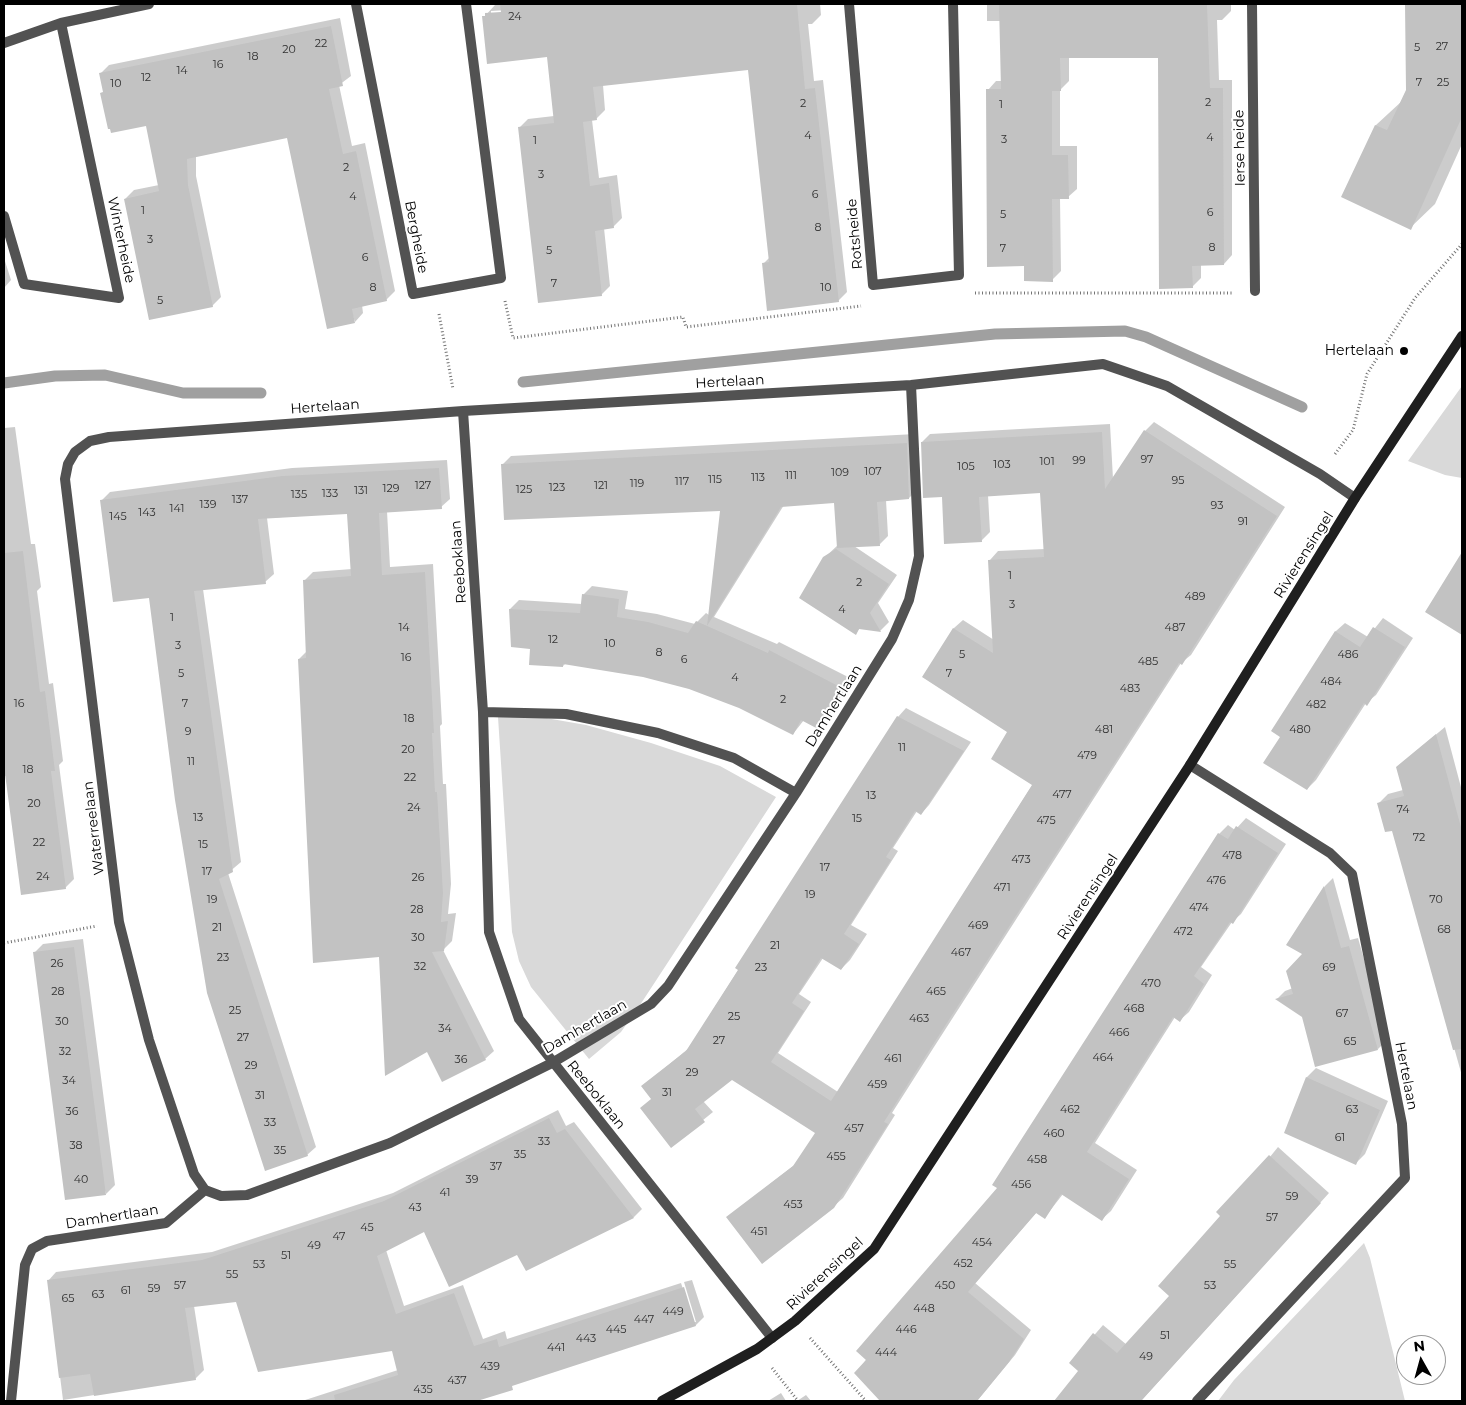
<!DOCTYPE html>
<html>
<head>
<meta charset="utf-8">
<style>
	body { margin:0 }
	#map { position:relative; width:1466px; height:1405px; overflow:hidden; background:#fff; font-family:Montserrat,sans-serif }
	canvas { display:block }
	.frame { position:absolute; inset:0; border:5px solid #000; pointer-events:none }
	.north { position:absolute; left:1396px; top:1335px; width:50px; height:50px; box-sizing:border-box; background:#fff; border:1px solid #999; border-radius:50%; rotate:353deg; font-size:14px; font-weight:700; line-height:20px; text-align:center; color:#000 }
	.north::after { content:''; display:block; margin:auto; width:18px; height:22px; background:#000; clip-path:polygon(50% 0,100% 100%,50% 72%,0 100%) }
</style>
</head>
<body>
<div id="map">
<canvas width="1466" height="1405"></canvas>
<div class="frame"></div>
<div class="north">N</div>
</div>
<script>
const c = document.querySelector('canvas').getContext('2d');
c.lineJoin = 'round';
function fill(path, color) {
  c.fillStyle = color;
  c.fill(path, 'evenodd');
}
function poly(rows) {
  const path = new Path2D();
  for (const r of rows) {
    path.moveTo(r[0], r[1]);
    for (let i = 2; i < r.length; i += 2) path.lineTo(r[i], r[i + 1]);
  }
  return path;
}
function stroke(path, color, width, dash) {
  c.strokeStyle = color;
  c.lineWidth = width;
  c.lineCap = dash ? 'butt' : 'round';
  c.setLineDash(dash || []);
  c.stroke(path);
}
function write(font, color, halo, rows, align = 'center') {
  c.font = font + ' Montserrat,sans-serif';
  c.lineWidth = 4;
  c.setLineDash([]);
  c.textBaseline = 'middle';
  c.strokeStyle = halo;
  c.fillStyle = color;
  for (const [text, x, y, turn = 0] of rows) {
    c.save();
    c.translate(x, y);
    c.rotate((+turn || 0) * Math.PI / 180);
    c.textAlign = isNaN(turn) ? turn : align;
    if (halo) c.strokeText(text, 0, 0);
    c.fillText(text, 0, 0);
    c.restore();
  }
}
fill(poly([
	[1462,386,1462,478,1445,475,1408,461],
	[498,717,540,717,586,725,651,743,720,766,776,797,640,1005,621,1032,589,1059,531,987,519,961,512,932],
	[1364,1243,1370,1258,1405,1401,1218,1401,1234,1380]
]), '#d9d9d9');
fill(poly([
	[501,4,820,4,821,15,812,24,808,24,814,81,823,80,847,292,838,301,763,264,770,257,749,69,603,85,605,110,596,119,592,120,599,178,617,175,622,218,613,227,604,228,610,286,601,295,519,128,528,119,554,116,548,55,484,17,495,5],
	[507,10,507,13,491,14,491,11],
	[987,4,1231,4,1231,11,1222,20,1217,20,1219,80,1232,80,1232,255,1224,264,1201,264,1201,278,1192,287,1159,56,1069,57,1069,81,1060,90,1060,146,1077,146,1077,189,1068,197,1060,198,1061,271,1052,280,1025,265,988,90,996,81,1002,81,1001,21,987,21],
	[1407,4,1462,4,1462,144,1435,204,1410,228,1343,197,1376,125,1402,101,1407,90],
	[340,18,351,76,339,85,352,146,365,143,395,291,386,300,362,305,363,313,355,322,288,136,196,156,196,176,221,297,212,306,125,199,134,190,159,185,147,125,104,91,100,74,109,65],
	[4,258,11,280,4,288],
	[1154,422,1285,507,1191,655,1181,663,934,1047,892,1113,895,1115,843,1198,833,1207,728,1217,797,1163,817,1133,732,1078,703,1101,713,1112,671,1146,652,1098,643,1086,689,1048,898,717,906,708,971,742,929,805,921,814,917,811,893,848,898,851,851,925,867,934,850,960,841,969,823,958,799,994,811,1002,778,1053,838,1092,1033,784,1008,732,923,677,954,628,963,620,994,640,990,560,998,551,1045,549,1041,492,988,495,990,532,981,541,943,496,922,442,930,434,1110,424,1113,479,1145,431],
	[15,427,31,544,35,544,41,587,37,591,49,684,53,683,63,761,59,765,74,879,65,888,6,776,4,776,4,428],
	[915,434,918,489,909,498,886,500,888,536,879,545,854,546,897,575,878,603,889,622,880,631,860,628,856,633,824,558,838,545,835,502,784,505,714,617,777,644,779,642,852,679,827,718,818,727,804,720,793,734,739,706,689,688,643,676,566,663,563,666,531,647,510,609,519,600,582,604,583,595,592,586,628,591,625,609,657,614,695,624,706,613,709,615,721,510,502,465,511,456],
	[447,460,450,499,441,507,387,511,390,567,433,564,442,724,440,726,443,784,446,784,451,884,448,914,456,913,452,941,443,950,494,1051,485,1059,380,955,299,659,307,651,305,580,313,572,352,569,349,513,267,518,274,574,265,582,203,589,241,862,228,873,316,1147,307,1155,266,1169,150,596,101,501,110,492,292,468],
	[1462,572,1462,634,1427,611],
	[1383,618,1413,638,1376,695,1366,703,1316,780,1307,789,1282,737,1272,731,1336,631,1345,623,1368,637],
	[1445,727,1462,791,1462,1076,1393,830,1379,803,1388,794,1403,790,1397,767],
	[1246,818,1286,844,1241,914,1232,922,1201,967,1212,975,1189,1012,1180,1020,1175,1017,1095,1143,1137,1170,1111,1211,1102,1219,1063,1194,1045,1217,1037,1212,975,1283,1031,1330,1015,1355,977,1401,961,1401,928,1374,904,1401,882,1401,856,1373,998,1188,994,1185,1219,834,1228,825,1235,830],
	[1333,878,1350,940,1358,938,1387,1040,1378,1049,1303,1016,1277,999,1285,991,1293,988,1304,954,1288,944,1325,886],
	[83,939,115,1185,106,1194,34,953,43,944],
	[1316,1068,1388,1101,1365,1154,1356,1163,1286,1132,1307,1077],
	[558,1110,566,1126,574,1122,642,1209,634,1217,526,1270,518,1253,425,1230,386,1250,404,1306,463,1285,483,1339,505,1331,507,1339,681,1283,694,1322,696,1322,684,1282,692,1280,704,1317,696,1325,460,1401,302,1401,398,1370,393,1350,237,1301,194,1306,204,1370,195,1379,63,1400,48,1281,56,1272,212,1252,246,1241,393,1193],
	[1278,1147,1329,1193,1141,1401,1056,1401,1080,1371,1071,1362,1103,1325,1127,1345,1171,1296,1222,1216],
	[781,1393,786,1401,768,1401],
	[806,1395,811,1401,797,1401]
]), '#0003');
stroke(poly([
	[523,382,995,334,1125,331,1146,337,1302,407],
	[4,383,55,376,105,375,183,393,261,393]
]), '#a0a0a0', 11);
fill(poly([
	[500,4,797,4,805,89,815,88,839,302,767,311,762,263,769,262,748,70,593,87,597,120,583,122,590,186,609,183,614,228,595,231,602,296,538,303,518,127,554,123,547,57,487,64,482,16,485,16,485,13,501,12],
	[999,4,1207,4,1210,88,1223,88,1224,265,1192,266,1193,288,1159,289,1158,58,1060,58,1061,91,1052,91,1052,155,1068,155,1069,199,1052,199,1053,282,1024,281,1024,266,987,267,986,89,1001,89],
	[1405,4,1462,4,1462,117,1411,230,1341,197,1375,125,1387,130,1406,90],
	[331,26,343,86,329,89,343,154,356,151,387,301,352,309,355,323,327,329,287,138,187,159,188,185,213,307,149,320,124,199,159,191,146,126,111,133,110,129,108,129,100,93,103,92,99,73],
	[1144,430,1277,516,1182,665,1179,663,925,1057,884,1122,888,1124,834,1208,762,1264,726,1217,793,1166,815,1133,732,1080,695,1109,705,1122,671,1148,640,1108,651,1099,641,1086,686,1051,738,970,735,968,897,716,964,751,921,815,915,811,886,857,891,860,844,934,859,944,841,970,821,958,792,1003,804,1011,771,1062,831,1101,1032,785,991,759,1007,732,922,677,953,628,993,653,988,560,1044,557,1040,493,979,497,982,542,944,544,942,497,923,498,921,442,1102,432,1105,489],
	[907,443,909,499,877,502,880,546,837,548,834,503,781,507,707,626,720,511,504,520,501,464],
	[439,468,442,509,379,513,382,575,425,572,434,733,432,733,435,792,437,792,443,893,441,922,448,921,444,951,432,952,486,1060,442,1082,427,1052,385,1076,379,957,313,963,298,659,306,658,303,580,351,576,347,514,258,519,266,584,194,591,233,872,219,879,308,1156,265,1171,207,993,175,800,149,598,113,602,100,500,282,476],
	[836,549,889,584,870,613,881,632,859,629,856,635,799,598,823,557],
	[23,551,40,692,45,691,55,771,51,771,66,889,21,895,4,766,4,553],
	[1462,552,1462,635,1425,612],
	[582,594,619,599,617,617,648,622,688,633,696,621,768,653,769,650,844,689,818,729,801,720,793,735,739,708,689,689,643,677,563,664,563,667,529,665,530,649,511,647,509,609,580,613],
	[1373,627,1405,647,1367,706,1364,703,1307,790,1263,763,1280,737,1271,731,1335,631,1360,647],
	[1436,734,1462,831,1462,1049,1453,1050,1392,831,1385,832,1377,803,1404,796,1396,767],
	[1236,826,1278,853,1233,924,1230,922,1194,976,1204,984,1180,1022,1173,1017,1087,1152,1129,1179,1102,1221,1061,1194,1045,1219,1036,1213,968,1292,1024,1339,1009,1362,977,1401,880,1401,854,1373,866,1360,856,1351,997,1188,992,1185,1218,833,1228,839],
	[1324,886,1341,948,1349,946,1378,1050,1315,1067,1302,1017,1275,999,1293,994,1286,971,1302,954,1286,945],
	[74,947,106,1195,65,1200,33,952],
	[1306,1077,1380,1110,1356,1165,1284,1133],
	[549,1118,557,1133,565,1129,634,1218,526,1271,517,1255,449,1287,424,1232,377,1256,396,1314,454,1293,474,1346,497,1339,499,1347,684,1287,696,1326,512,1386,513,1390,477,1401,335,1401,334,1395,398,1375,392,1351,258,1372,236,1302,185,1308,196,1380,94,1396,90,1374,59,1378,47,1280,202,1260,236,1249,384,1201],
	[1269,1155,1321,1203,1141,1401,1054,1401,1078,1371,1069,1363,1093,1333,1117,1353,1169,1296,1158,1286,1220,1216,1216,1212]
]), '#c2c2c2');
stroke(poly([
	[975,293,1232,293],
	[505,301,513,338,683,317,686,327,861,306],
	[439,314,453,389],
	[1335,454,1353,430,1367,374,1415,298,1462,244],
	[4,943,97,926],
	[810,1338,866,1401],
	[772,1368,798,1401]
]), '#747474', 3, [1, 2.5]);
stroke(poly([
	[356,4,413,294,501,278,466,4],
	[849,4,873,285,959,275,953,4],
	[1252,4,1255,291],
	[4,43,61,23,149,4],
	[4,216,24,284,119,298,61,23],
	[463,411,483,712,489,932,519,1019,772,1338],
	[483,712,566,714,658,733,734,758,796,793],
	[1190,765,1330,853,1352,874,1402,1124,1405,1178,1197,1401],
	[205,1190,194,1174,149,1040,119,922,65,479,68,464,75,452,90,441,109,437,463,411,911,385,1103,364,1167,386,1320,474,1355,498],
	[11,1401,25,1265,32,1249,47,1241,166,1223,205,1190,221,1196,247,1195,390,1143,552,1063,651,1004,668,986,796,793,892,639,909,600,919,556,911,385]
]), '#525252', 10);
stroke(poly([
	[662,1401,757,1349,795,1321,874,1249,1190,765,1355,498,1462,336]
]), '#1f1f1f', 10);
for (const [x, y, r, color] of [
	[1404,351,5,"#000"]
]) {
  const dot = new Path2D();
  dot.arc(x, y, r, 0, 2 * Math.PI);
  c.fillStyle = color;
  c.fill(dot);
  stroke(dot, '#fff', 2);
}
write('11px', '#303030', null, [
	["24",515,17],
	["22",321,44],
	["27",1442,47],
	["5",1417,48],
	["20",289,50],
	["18",253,57],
	["16",218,65],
	["14",182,71],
	["12",146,78],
	["7",1419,83],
	["25",1443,83],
	["10",116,84],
	["2",1208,103],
	["2",803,104],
	["1",1001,105],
	["4",808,136],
	["4",1210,138],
	["3",1004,140],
	["1",535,141],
	["2",346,168],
	["3",541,175],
	["6",815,195],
	["4",353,197],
	["1",143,211],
	["6",1210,213],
	["5",1003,215],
	["8",818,228],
	["3",150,240],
	["8",1212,248],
	["7",1003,249],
	["5",549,251],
	["6",365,258],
	["7",554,284],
	["8",373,288],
	["10",826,288],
	["5",160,301],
	["97",1147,460],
	["99",1079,461],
	["101",1047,462],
	["103",1002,465],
	["105",966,467],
	["107",873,472],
	["109",840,473],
	["111",791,476],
	["113",758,478],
	["115",715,480],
	["95",1178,481],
	["117",682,482],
	["119",637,484],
	["127",423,486],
	["121",601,486],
	["123",557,488],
	["129",391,489],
	["125",524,490],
	["131",361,491],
	["133",330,494],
	["135",299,495],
	["137",240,500],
	["139",208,505],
	["93",1217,506],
	["141",177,509],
	["143",147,513],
	["145",118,517],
	["91",1243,522],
	["1",1010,576],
	["2",859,583],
	["489",1195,597],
	["3",1012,605],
	["4",842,610],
	["1",172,618],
	["14",404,628],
	["487",1175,628],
	["12",553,640],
	["10",610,644],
	["3",178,646],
	["8",659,653],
	["5",962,655],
	["486",1348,655],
	["16",406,658],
	["6",684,660],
	["485",1148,662],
	["5",181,674],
	["7",949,674],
	["4",735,678],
	["484",1331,682],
	["483",1130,689],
	["2",783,700],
	["16",19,704],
	["7",185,704],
	["482",1316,705],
	["18",409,719],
	["481",1104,730],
	["480",1300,730],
	["9",188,732],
	["11",902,748],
	["20",408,750],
	["479",1087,756],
	["11",191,762],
	["18",28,770],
	["22",410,778],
	["477",1062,795],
	["13",871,796],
	["20",34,804],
	["24",414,808],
	["74",1403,810],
	["13",198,818],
	["15",857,819],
	["475",1046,821],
	["72",1419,838],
	["22",39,843],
	["15",203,845],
	["478",1232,856],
	["473",1021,860],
	["17",825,868],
	["17",207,872],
	["24",43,877],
	["26",418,878],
	["476",1216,881],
	["471",1002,888],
	["19",810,895],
	["19",212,900],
	["70",1436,900],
	["474",1199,908],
	["28",417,910],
	["469",978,926],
	["21",217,928],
	["68",1444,930],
	["472",1183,932],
	["30",418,938],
	["21",775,946],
	["467",961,953],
	["23",223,958],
	["26",57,964],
	["32",420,967],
	["23",761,968],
	["69",1329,968],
	["470",1151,984],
	["28",58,992],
	["465",936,992],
	["468",1134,1009],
	["25",235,1011],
	["67",1342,1014],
	["25",734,1017],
	["463",919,1019],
	["30",62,1022],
	["34",445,1029],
	["466",1119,1033],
	["27",243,1038],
	["27",719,1041],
	["65",1350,1042],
	["32",65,1052],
	["464",1103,1058],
	["461",893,1059],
	["36",461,1060],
	["29",251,1066],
	["29",692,1073],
	["34",69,1081],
	["459",877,1085],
	["31",667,1093],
	["31",260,1096],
	["462",1070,1110],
	["63",1352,1110],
	["36",72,1112],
	["33",270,1123],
	["457",854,1129],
	["460",1054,1134],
	["61",1340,1138],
	["33",544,1142],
	["38",76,1146],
	["35",280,1151],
	["35",520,1155],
	["455",836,1157],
	["458",1037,1160],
	["37",496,1167],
	["40",81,1180],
	["39",472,1180],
	["456",1021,1185],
	["41",445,1193],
	["59",1292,1197],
	["453",793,1205],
	["43",415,1208],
	["57",1272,1218],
	["45",367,1228],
	["451",759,1232],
	["47",339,1237],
	["454",982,1243],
	["49",314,1246],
	["51",286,1256],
	["452",963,1264],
	["53",259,1265],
	["55",1230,1265],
	["55",232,1275],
	["57",180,1286],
	["450",945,1286],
	["53",1210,1286],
	["59",154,1289],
	["61",126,1291],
	["63",98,1295],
	["65",68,1299],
	["448",924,1309],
	["449",673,1312],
	["447",644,1320],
	["445",616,1330],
	["446",906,1330],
	["51",1165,1336],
	["443",586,1339],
	["441",556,1348],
	["444",886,1353],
	["49",1146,1357],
	["439",490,1367],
	["437",457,1381],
	["435",423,1390]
]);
write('14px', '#000', '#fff', [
	["Ierse heide",1240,148,-91],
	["Rotsheide",855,234,-95],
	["Bergheide",416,237,79],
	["Winterheide",121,240,78],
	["Hertelaan",730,382,-3],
	["Hertelaan",325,407,-4],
	["Rivierensingel",1304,555,-58],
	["Reeboklaan",459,562,-94],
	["Damhertlaan",834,706,-58],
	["Waterreelaan",94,828,-97],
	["Rivierensingel",1088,897,-57],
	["Damhertlaan",585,1027,-30],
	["Hertelaan",1406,1076,79],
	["Reeboklaan",596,1095,51],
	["Damhertlaan",112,1217,-9],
	["Rivierensingel",825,1274,-43]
]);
write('14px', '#000', '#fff', [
	["Hertelaan",1394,351]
], 'right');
</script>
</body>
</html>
